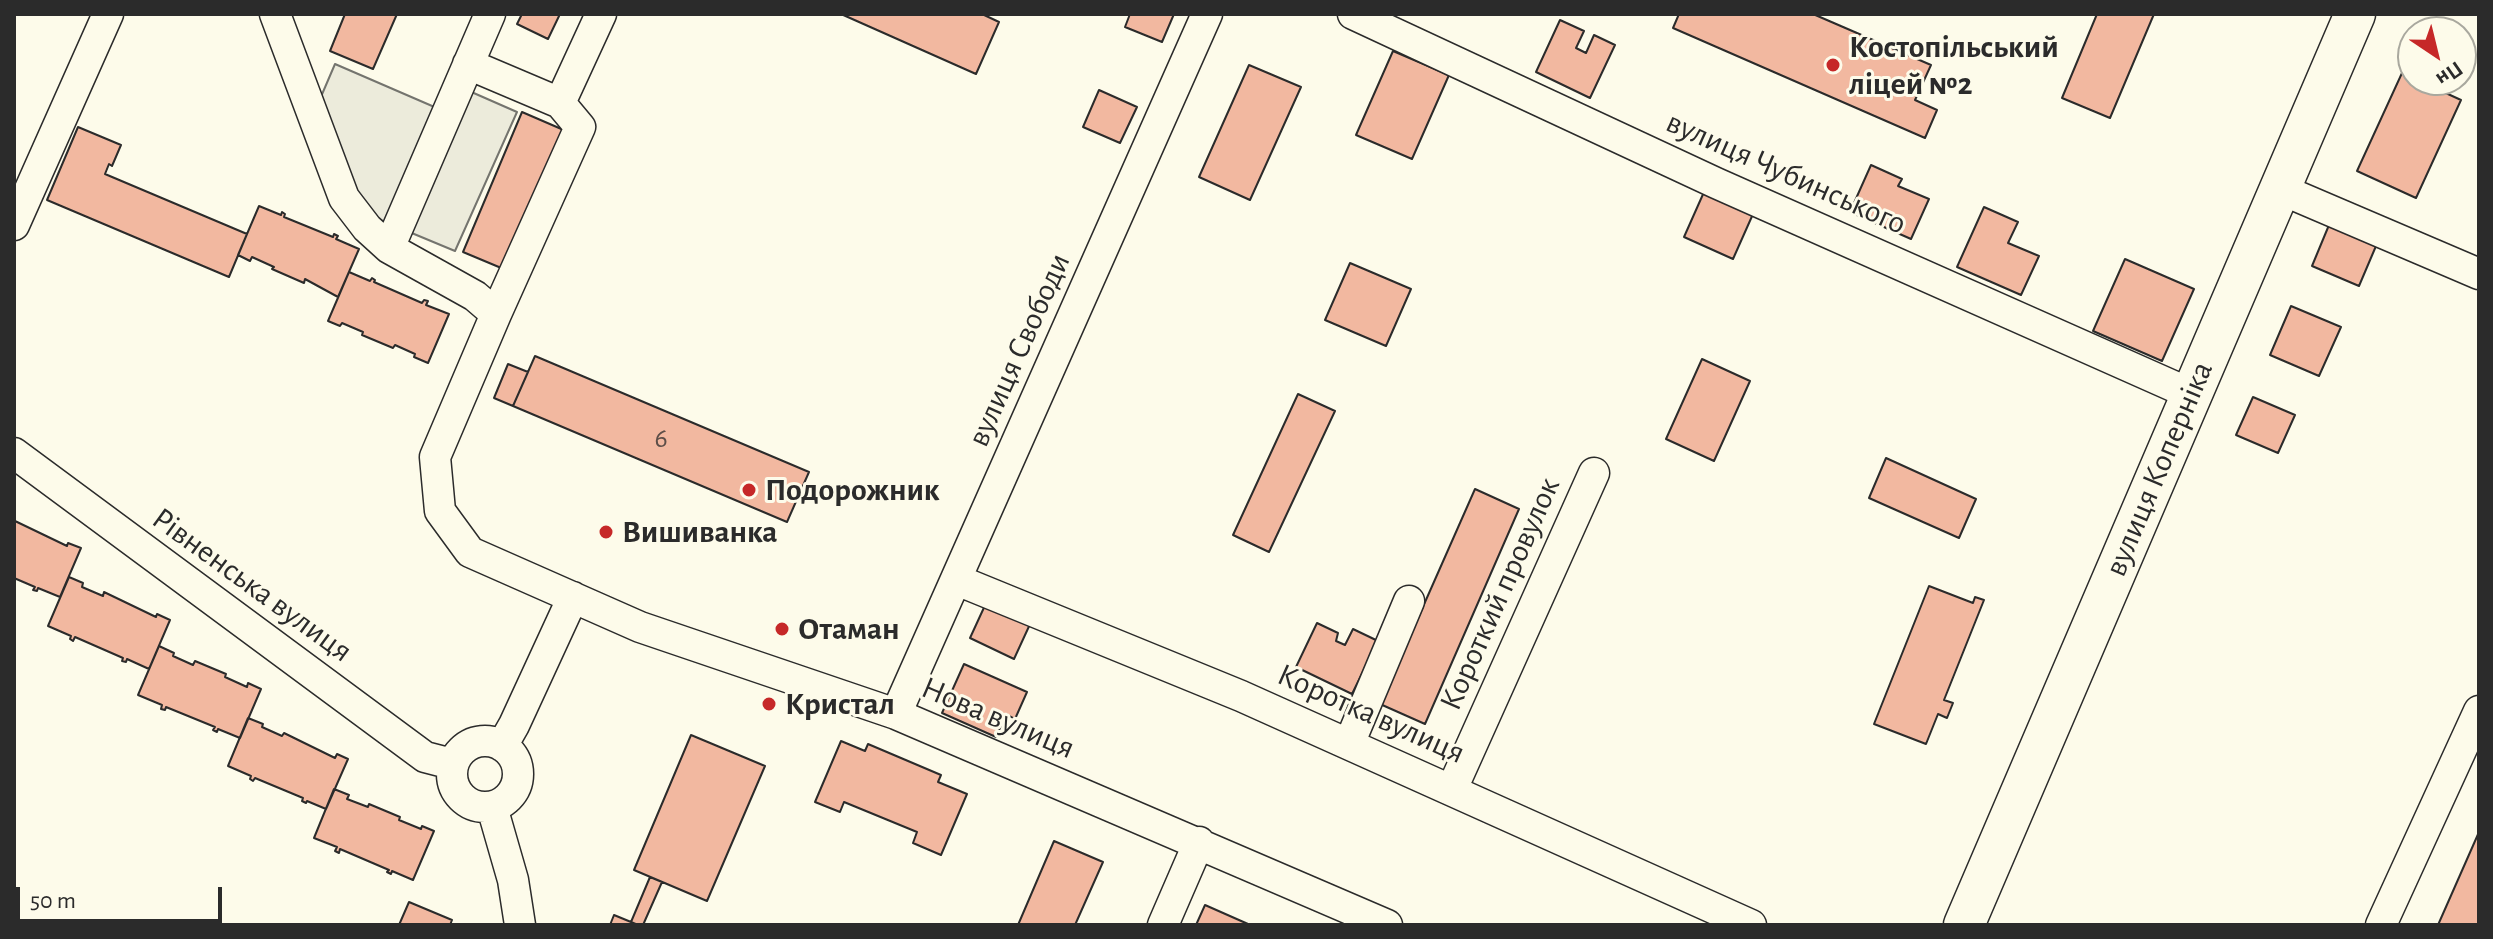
<!DOCTYPE html>
<html>
<head>
<meta charset="utf-8">
<style>
	body { margin:0 }
	#map { position:relative; width:2493px; height:939px; overflow:hidden; background:#fdfbea; font-family:"Alegreya Sans",sans-serif }
	canvas { display:block }
	.frame { position:absolute; inset:0; border:16px solid #2b2b2b; pointer-events:none }
	.north { position:absolute; left:2397px; top:16px; width:80px; height:80px; box-sizing:border-box; background:#fdfbea; border:2px solid #a9a89e; border-radius:50%; rotate:145deg; font-size:22px; font-weight:700; line-height:32px; text-align:center; color:#2b2b2b }
	.north::after { content:''; display:block; margin:auto; width:28px; height:36px; background:#c62828; clip-path:polygon(50% 0,100% 100%,50% 72%,0 100%) }
	.scale { position:absolute; left:16px; top:887px; width:206px; height:36px; box-sizing:border-box; border:4px solid #2b2b2b; border-top:0; padding-left:10px; font-size:24px; line-height:28px; white-space:nowrap; color:#2b2b2b; -webkit-text-stroke:6px #fdfbea; paint-order:stroke }
</style>
</head>
<body>
<div id="map">
<canvas width="2493" height="939"></canvas>
<div class="frame"></div>
<div class="north">Пн</div>
<div class="scale">50 m</div>
</div>
<script>
const c = document.querySelector('canvas').getContext('2d');
c.lineJoin = 'round';
function fill(path, color) {
  c.fillStyle = color;
  c.fill(path, 'evenodd');
}
function poly(rows) {
  const path = new Path2D();
  for (const r of rows) {
    if (r.length === 3) {
      path.moveTo(r[0] + r[2], r[1]);
      path.arc(r[0], r[1], r[2], 0, 2 * Math.PI);
      continue;
    }
    path.moveTo(r[0], r[1]);
    for (let i = 2; i < r.length; i += 2) path.lineTo(r[i], r[i + 1]);
  }
  return path;
}
function stroke(path, color, width, dash) {
  c.strokeStyle = color;
  c.lineWidth = width;
  c.lineCap = dash ? 'butt' : 'round';
  c.setLineDash(dash || []);
  c.stroke(path);
}
function write(font, color, halo, rows, align = 'center') {
  c.font = font + ' "Alegreya Sans",sans-serif';
  c.lineWidth = 6;
  c.setLineDash([]);
  c.textBaseline = 'middle';
  c.strokeStyle = halo;
  c.fillStyle = color;
  for (const [text, x, y, turn = 0] of rows) {
    c.save();
    c.translate(x, y);
    c.rotate((+turn || 0) * Math.PI / 180);
    c.textAlign = isNaN(turn) ? turn : align;
    if (halo) c.strokeText(text, 0, 0);
    c.fillText(text, 0, 0);
    c.restore();
  }
}
const green = poly([
	[335,64,446,112,460,87,517,112,455,251,378,219,353,187,320,99,335,64]
]);
fill(green, '#ecebdb');
stroke(green, '#74746e', 2);
const building = poly([
	[345,14,397,14,373,69,330,51,345,14],
	[522,14,560,14,548,39,517,24,522,14],
	[841,14,982,14,999,22,976,74,841,14],
	[1130,14,1174,14,1162,42,1125,27,1130,14],
	[1679,14,1813,14,1931,65,1915,100,1937,110,1925,138,1673,28,1679,14],
	[2097,14,2154,14,2110,118,2062,98,2097,14],
	[1560,20,1584,31,1576,48,1586,53,1594,35,1615,45,1590,98,1536,72,1560,20],
	[1393,51,1449,75,1412,159,1356,135,1393,51],
	[1249,65,1301,87,1250,200,1199,177,1249,65],
	[2402,73,2461,100,2416,198,2357,171,2402,73],
	[1099,90,1137,107,1120,143,1083,127,1099,90],
	[522,112,566,131,506,270,463,252,522,112],
	[78,127,121,145,112,166,109,164,105,174,247,234,229,277,47,200,78,127],
	[1871,165,1902,179,1898,186,1929,199,1911,239,1850,212,1871,165],
	[1704,192,1753,214,1733,259,1684,237,1704,192],
	[259,206,281,215,282,212,285,214,284,217,333,237,334,234,338,236,336,239,359,249,338,297,305,279,304,283,272,269,274,267,252,257,250,261,238,255,259,206],
	[1984,207,2018,222,2008,243,2039,256,2021,295,1957,267,1984,207],
	[2329,225,2376,246,2359,286,2312,266,2329,225],
	[2125,259,2194,289,2162,361,2093,331,2125,259],
	[1350,263,1411,289,1386,346,1325,320,1350,263],
	[349,272,370,281,372,278,375,280,374,282,422,303,424,300,428,301,426,305,449,314,428,363,414,357,415,354,395,345,393,348,362,335,363,332,342,323,340,326,328,321,349,272],
	[2291,306,2341,327,2319,376,2270,355,2291,306],
	[535,356,809,472,787,522,513,406,535,356],
	[1702,359,1750,381,1714,461,1666,439,1702,359],
	[508,364,528,372,513,406,494,398,508,364],
	[1298,394,1335,411,1269,552,1233,535,1298,394],
	[2253,397,2295,415,2278,453,2236,435,2253,397],
	[1886,458,1976,499,1959,538,1869,498,1886,458],
	[1475,489,1519,509,1425,724,1380,704,1475,489],
	[15,521,67,546,68,543,81,548,60,597,38,588,37,591,33,590,35,587,14,578,15,521],
	[69,577,83,583,82,587,103,596,104,592,156,617,157,614,170,620,149,669,127,659,126,662,122,661,123,658,75,637,73,641,70,639,71,636,48,626,69,577],
	[1929,586,1973,603,1975,597,1984,600,1944,700,1953,703,1947,718,1938,714,1926,744,1874,724,1929,586],
	[987,601,1031,622,1014,659,970,638,987,601],
	[1317,623,1338,633,1336,641,1345,645,1353,629,1378,641,1352,694,1296,667,1317,623],
	[159,646,174,653,173,656,193,665,195,661,226,674,225,677,247,687,248,683,261,689,240,738,218,729,217,732,213,730,215,727,166,707,165,710,161,709,162,705,138,695,159,646],
	[964,664,1027,692,1015,719,1006,714,996,737,942,713,964,664],
	[248,718,263,724,262,727,282,736,284,733,335,758,337,754,348,759,326,809,307,801,306,803,302,801,303,798,255,778,253,781,250,779,251,776,228,766,248,718],
	[691,735,765,766,707,901,634,870,691,735],
	[841,741,865,751,868,744,941,775,938,782,967,794,941,855,913,843,917,832,844,802,840,812,815,802,841,741],
	[334,789,349,795,347,799,368,807,369,804,400,817,399,820,421,829,422,826,434,831,413,880,392,871,391,874,387,872,389,870,340,849,339,853,335,851,337,847,314,838,334,789],
	[2479,832,2479,925,2438,925,2479,832],
	[1054,841,1103,862,1075,925,1018,925,1054,841],
	[650,877,662,882,643,925,638,925,631,922,650,877],
	[409,902,452,920,450,925,399,925,409,902],
	[1205,905,1248,924,1247,925,1196,925,1205,905],
	[614,915,631,922,638,925,610,925,614,915]
]);
fill(building, '#f2b8a0');
stroke(building, '#2b2b2b', 2);
const minor = poly([
	[275,14,344,198,367,228,389,248,475,296,496,314,435,457,440,511,470,552,640,627,896,714,1387,925],
	[1353,14,1716,183,2191,394],
	[468,64,560,103,580,127,496,314],
	[560,103,601,14],
	[2280,189,2479,274],
	[14,225,108,14],
	[389,248,490,14],
	[14,453,425,757,452,764],
	[957,580,1241,696,1751,925],
	[896,714,1207,14],
	[485,774,33],
	[1349,744,1409,601],
	[502,746,514,725,573,597],
	[1452,789,1594,473],
	[492,807,513,880,520,925],
	[1163,925,1199,842],
	[2381,925,2479,711]
]);
const major = poly([
	[1964,925,2355,14]
]);
stroke(minor, '#2b2b2b', 33);
stroke(major, '#2b2b2b', 43);
stroke(minor, '#fdfbea', 30);
stroke(major, '#fdfbea', 40);
for (const [x, y, r, color] of [
	[1833,65,8,"#c62828"],
	[749,490,8,"#c62828"],
	[606,532,8,"#c62828"],
	[782,629,8,"#c62828"],
	[769,704,8,"#c62828"]
]) {
  const dot = new Path2D();
  dot.arc(x, y, r, 0, 2 * Math.PI);
  c.fillStyle = color;
  c.fill(dot);
  stroke(dot, '#fdfbea', 3);
}
write('28px', '#5d4e48', null, [
	["6",661,439]
]);
write('bold 32px', '#2b2b2b', '#fdfbea', [
	["Костопільський",1849,47],
	["ліцей №2",1849,84],
	["Подорожник",765,490],
	["Вишиванка",622,532],
	["Отаман",798,629],
	["Кристал",785,704]
], 'left');
write('32px', '#2b2b2b', '#fdfbea', [
	["вулиця Чубинського",1786,173,24],
	["вулиця Свободи",1019,350,-66],
	["вулиця Коперніка",2159,469,-67],
	["Рівненська вулиця",252,585,36],
	["Короткий провулок",1500,594,-66],
	["Коротка вулиця",1371,714,24],
	["Нова вулиця",998,718,23]
]);
</script>
</body>
</html>
